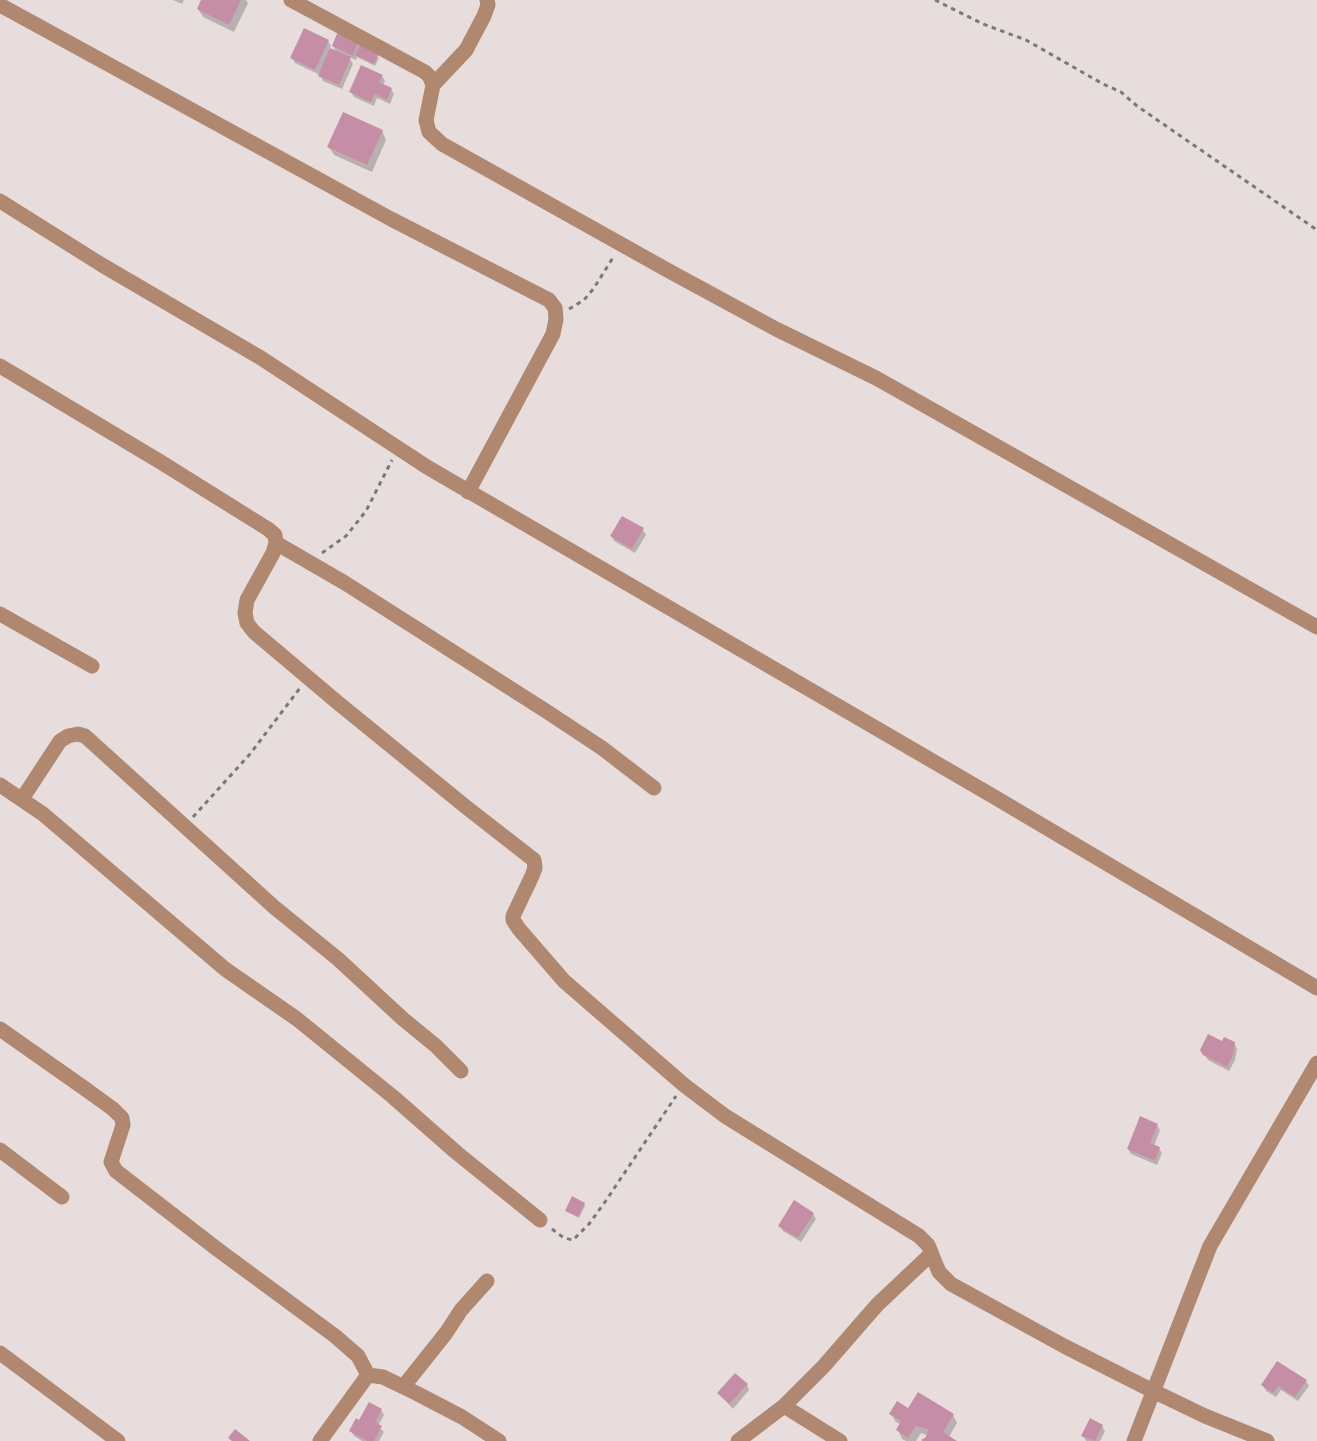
<!DOCTYPE html>
<html>
<head>
<meta charset="utf-8">
<style>
	body { margin:0 }
	canvas { display:block; background:#e7dddc }
</style>
</head>
<body>
<canvas width="1317" height="1441"></canvas>
<script>
const c = document.querySelector('canvas').getContext('2d');
c.lineJoin = 'round';
function fill(path, color) {
  c.fillStyle = color;
  c.fill(path, 'evenodd');
}
function poly(rows) {
  const path = new Path2D();
  for (const r of rows) {
    path.moveTo(r[0], r[1]);
    for (let i = 2; i < r.length; i += 2) path.lineTo(r[i], r[i + 1]);
  }
  return path;
}
function stroke(path, color, width, dash) {
  c.strokeStyle = color;
  c.lineWidth = width;
  c.lineCap = dash ? 'butt' : 'round';
  c.setLineDash(dash || []);
  c.stroke(path);
}
fill(poly([
	[173,0,184,0,182,4],
	[203,0,246,0,248,3,234,32,203,17,198,9],
	[328,41,331,46,329,49,337,53,333,46,358,42,379,58,375,66,357,57,356,60,349,57,353,64,342,89,323,81,320,75,295,63,292,58],
	[382,76,385,81,383,85,391,89,394,94,390,104,377,98,374,106,354,97,351,92],
	[382,131,386,140,372,172,334,155,329,147],
	[643,530,646,535,635,553,614,541,612,536],
	[1223,1043,1234,1043,1237,1049,1235,1060,1229,1071,1208,1060,1202,1050],
	[1157,1125,1160,1130,1154,1146,1159,1148,1162,1153,1157,1165,1131,1154,1128,1149],
	[584,1204,585,1206,579,1218,567,1211],
	[813,1214,816,1219,801,1242,783,1231,780,1226],
	[1306,1381,1309,1386,1298,1401,1281,1390,1276,1397,1266,1391,1263,1386],
	[747,1385,749,1390,733,1409,719,1393],
	[381,1410,384,1415,378,1426,384,1432,379,1441,362,1441,354,1436,351,1431,360,1422],
	[909,1410,953,1415,957,1423,949,1437,954,1441,923,1441,930,1436,921,1433,916,1441,906,1441,902,1439,898,1430,901,1425,896,1422,891,1414],
	[1102,1426,1105,1431,1100,1441,1086,1441,1083,1436]
]), '#0003');
fill(poly([
	[201,0,241,0,229,25,197,9],
	[304,28,329,40,315,70,290,58],
	[338,31,359,40,353,56,332,46],
	[360,45,378,55,374,64,355,55],
	[330,48,351,57,339,85,318,76],
	[361,65,383,75,379,82,392,88,387,100,375,94,371,102,349,92],
	[343,112,383,130,367,165,327,147],
	[622,516,644,528,632,549,610,536],
	[1208,1034,1222,1041,1224,1037,1235,1042,1233,1055,1227,1067,1203,1055,1200,1050],
	[1140,1116,1158,1124,1150,1143,1160,1147,1155,1161,1127,1149],
	[572,1196,585,1203,578,1217,565,1211],
	[794,1200,814,1213,798,1238,778,1226],
	[1277,1361,1307,1380,1295,1397,1278,1386,1273,1393,1261,1385],
	[735,1373,748,1384,729,1404,717,1393],
	[918,1392,954,1414,943,1432,957,1441,923,1441,921,1440,926,1437,928,1429,916,1426,908,1438,896,1430,901,1421,889,1414,897,1401,908,1408],
	[369,1402,382,1409,375,1422,382,1426,374,1441,367,1441,349,1431,356,1418,359,1420],
	[1090,1418,1103,1425,1095,1441,1081,1436],
	[235,1429,250,1441,232,1441,228,1438]
]), '#c68ea6');
stroke(poly([
	[935,0,983,24,1026,40,1103,84,1121,92,1137,106,1317,230],
	[569,309,584,300,594,288,614,256],
	[322,553,346,536,366,511,392,460],
	[193,817,250,754,300,688],
	[552,1229,564,1238,573,1240,589,1224,605,1202,676,1096]
]), '#7d7776', 3, [4.5, 4.5]);
stroke(poly([
	[291,0,425,72,430,77,433,85,426,120,429,132,442,144,669,271,776,329,876,378,1317,627],
	[0,5,391,219,549,300,555,308,556,319,553,334,468,492],
	[433,85,466,50,484,16,488,5,487,0],
	[0,201,102,265,261,358,427,467,991,795,1317,988],
	[0,366,159,461,268,529,275,535,276,543,273,553,247,600,245,613,247,623,254,632,337,702,466,807,534,860,535,868,532,876,513,916,513,920,519,929,564,981,684,1085,725,1116,919,1236,928,1245,939,1272,951,1284,1064,1346,1153,1391,1205,1416,1267,1441],
	[276,543,345,583,546,711,602,748,654,788],
	[0,614,92,666],
	[0,785,43,814,225,969,297,1019,392,1096,457,1153,540,1220],
	[22,799,60,741,68,736,78,734,85,736,274,907,338,959,403,1019,436,1046,461,1071],
	[0,1029,84,1088,113,1109,122,1118,123,1125,111,1162,116,1171,217,1249,335,1336,358,1356,368,1375],
	[0,1150,62,1197],
	[0,1353,118,1441],
	[403,1387,446,1333,461,1310,487,1281],
	[784,1406,840,1441],
	[320,1441,368,1375,383,1377,416,1393,462,1417,499,1441],
	[738,1441,784,1406,823,1367,877,1305,931,1254],
	[1134,1441,1210,1246,1317,1063]
]), '#b0886f', 15);
</script>
</body>
</html>
